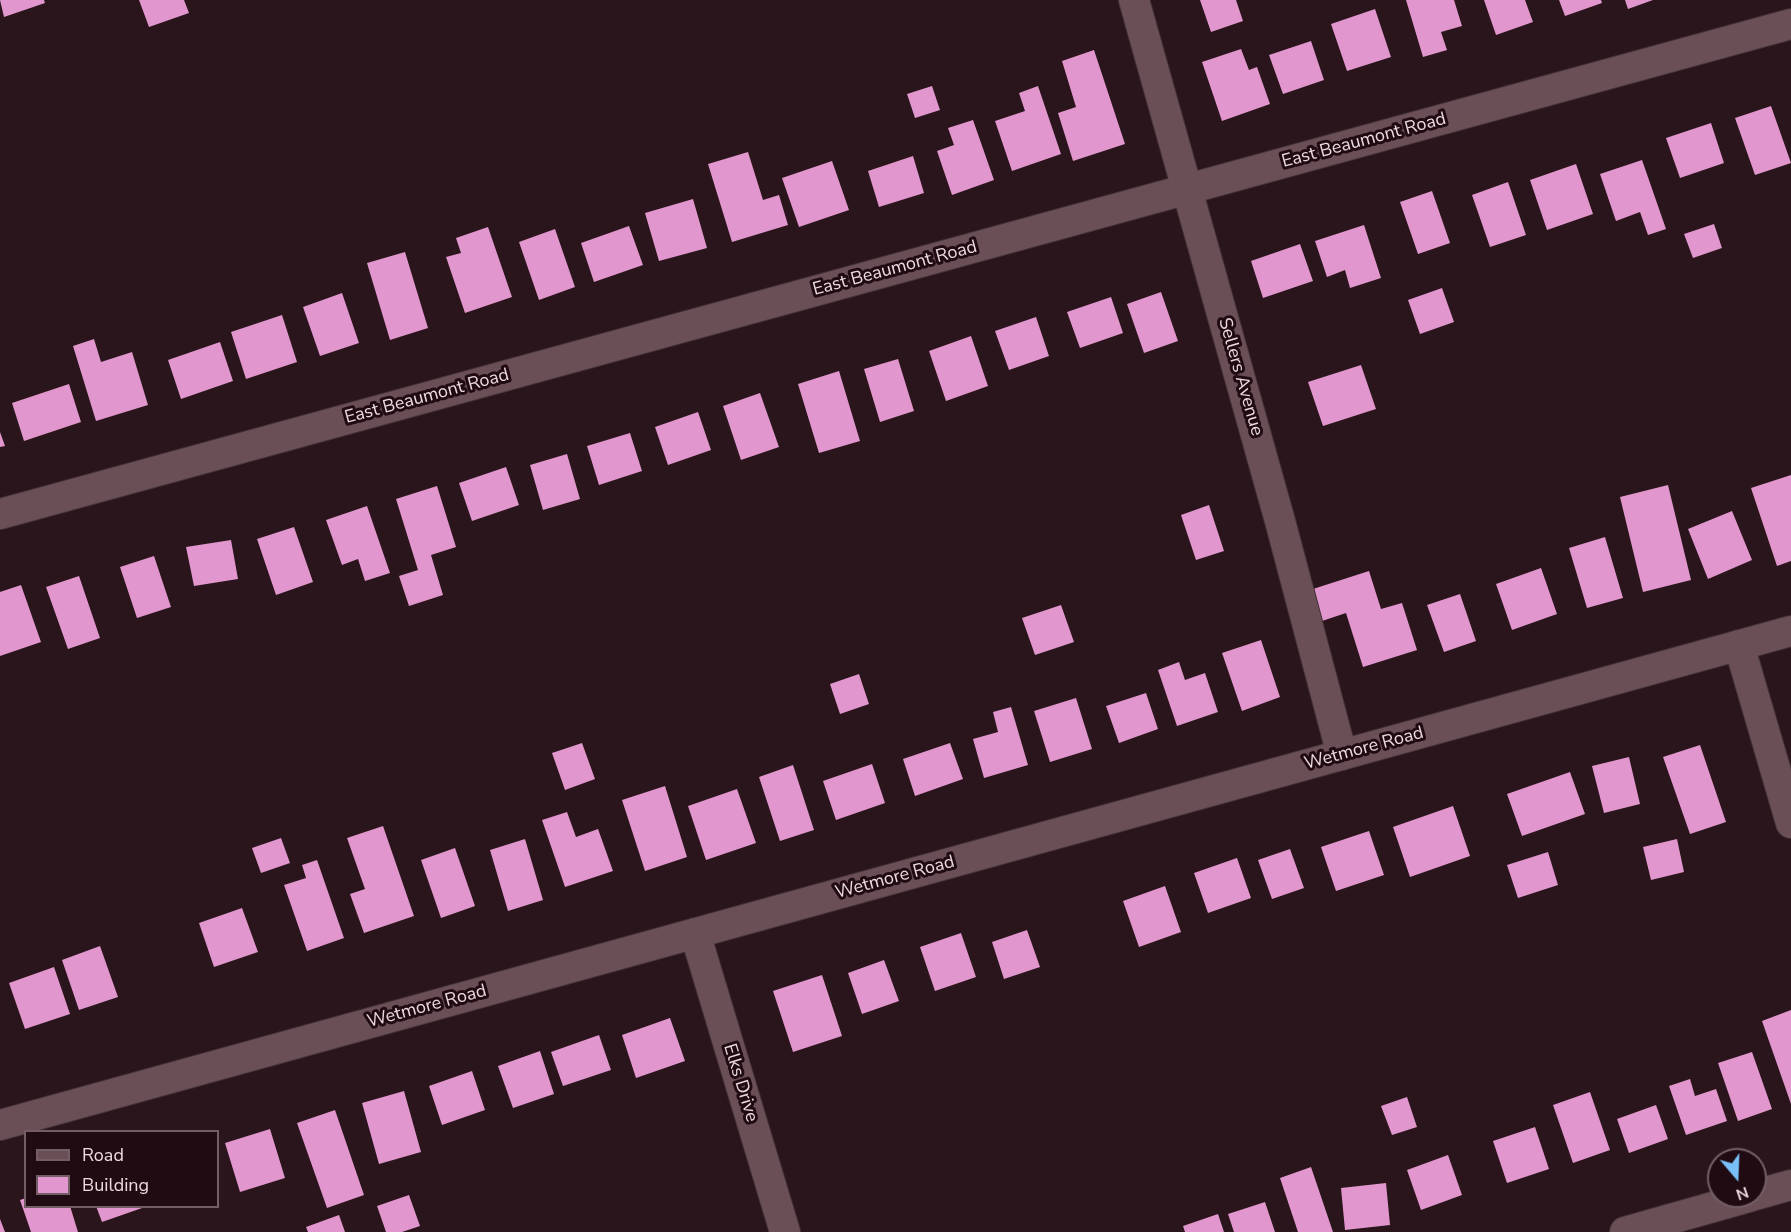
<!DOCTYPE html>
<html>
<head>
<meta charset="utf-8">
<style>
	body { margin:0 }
	#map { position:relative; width:1791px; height:1232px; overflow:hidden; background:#2b151c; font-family:"Nunito Sans",sans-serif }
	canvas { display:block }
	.legend { position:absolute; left:24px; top:1130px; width:195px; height:78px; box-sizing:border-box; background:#210b13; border:2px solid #725e64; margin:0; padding:8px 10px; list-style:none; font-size:18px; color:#ebdade }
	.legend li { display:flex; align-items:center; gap:12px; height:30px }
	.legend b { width:30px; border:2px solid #725e64 }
	.north { position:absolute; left:1707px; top:1148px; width:60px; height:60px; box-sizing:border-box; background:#210b13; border:2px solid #725e64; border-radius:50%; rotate:161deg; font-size:16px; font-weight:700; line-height:24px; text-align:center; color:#ebdade }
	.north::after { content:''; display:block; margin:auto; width:21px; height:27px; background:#79bff8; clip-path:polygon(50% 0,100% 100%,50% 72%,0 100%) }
</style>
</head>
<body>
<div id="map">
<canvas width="1791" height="1232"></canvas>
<ul class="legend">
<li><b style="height:8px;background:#6a4f57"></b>Road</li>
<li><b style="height:16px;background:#e197cd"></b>Building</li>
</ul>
<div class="north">N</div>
</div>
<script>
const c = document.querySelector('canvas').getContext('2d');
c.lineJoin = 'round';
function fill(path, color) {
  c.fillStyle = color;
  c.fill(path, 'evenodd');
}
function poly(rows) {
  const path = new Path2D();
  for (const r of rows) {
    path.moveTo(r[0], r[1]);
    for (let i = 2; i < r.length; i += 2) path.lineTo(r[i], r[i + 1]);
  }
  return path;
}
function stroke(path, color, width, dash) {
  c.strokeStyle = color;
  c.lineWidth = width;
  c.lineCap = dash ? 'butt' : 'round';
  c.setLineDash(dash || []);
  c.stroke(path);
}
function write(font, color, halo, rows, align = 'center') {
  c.font = font + ' "Nunito Sans",sans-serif';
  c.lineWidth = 6;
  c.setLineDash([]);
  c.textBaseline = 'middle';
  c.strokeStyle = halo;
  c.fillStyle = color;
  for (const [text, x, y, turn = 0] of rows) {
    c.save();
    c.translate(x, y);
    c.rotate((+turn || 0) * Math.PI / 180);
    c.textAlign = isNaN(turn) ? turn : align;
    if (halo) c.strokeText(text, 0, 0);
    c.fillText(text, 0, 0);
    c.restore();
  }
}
fill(poly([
	[0,0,44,0,45,3,4,17],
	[139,0,184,0,189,13,149,27],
	[1200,0,1236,0,1243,21,1211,32],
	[1406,0,1454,0,1462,26,1441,32,1447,50,1423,57],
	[1484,0,1525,0,1533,22,1496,35],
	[1559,0,1601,0,1602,3,1565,16],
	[1625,0,1653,0,1628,9],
	[1375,9,1391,57,1347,71,1331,24],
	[1311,41,1324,80,1283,94,1269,55],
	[1241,49,1249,70,1257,67,1270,104,1222,121,1202,62],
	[1094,50,1125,144,1073,161,1058,113,1076,107,1062,61],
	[932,86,940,110,915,118,907,94],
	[1038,86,1061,154,1012,171,995,121,1025,111,1019,93],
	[1771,106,1791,163,1755,175,1735,118],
	[973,120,994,180,952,195,937,151,954,145,948,128],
	[1711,123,1724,163,1680,178,1666,138],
	[748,152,763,200,779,195,788,225,732,242,708,164],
	[913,156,924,193,879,207,868,171],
	[1642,160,1666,229,1648,235,1640,212,1616,221,1600,174],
	[832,161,849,210,799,227,782,178],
	[1576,164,1593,214,1547,230,1530,180],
	[1508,182,1526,235,1490,247,1472,195],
	[1432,191,1450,243,1418,254,1400,202],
	[693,199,707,248,659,261,645,213],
	[1714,224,1722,248,1693,258,1684,234],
	[1364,225,1381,278,1350,288,1345,270,1327,277,1315,241],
	[629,226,643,265,594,282,581,243],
	[488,227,512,297,465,313,446,257,461,253,456,238],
	[555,229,575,287,539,300,519,242],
	[1300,244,1313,281,1263,298,1251,261],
	[405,252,428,328,390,340,367,263],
	[1442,288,1454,322,1420,334,1408,300],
	[1161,292,1178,341,1144,353,1127,304],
	[342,293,359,343,320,356,303,307],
	[1111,297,1123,333,1080,348,1067,312],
	[282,315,297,362,246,379,231,332],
	[1036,317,1049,356,1009,370,995,331],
	[971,336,988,386,946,401,929,351],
	[94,339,101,362,132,352,148,405,96,421,73,346],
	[220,342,233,381,181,399,168,360],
	[898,359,914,411,880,422,864,369],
	[1361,365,1376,409,1323,426,1308,382],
	[839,371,860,441,819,453,798,384],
	[69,384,81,422,24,441,12,403],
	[760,393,779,447,741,460,723,406],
	[698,412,711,450,668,465,655,427],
	[0,432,5,446,0,447],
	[630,433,642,471,599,485,587,446],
	[567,454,580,499,543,510,530,465],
	[506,467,519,505,472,521,459,483],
	[1791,475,1791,561,1777,566,1751,488],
	[1668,485,1691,580,1643,592,1620,497],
	[437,486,456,547,431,555,443,595,409,606,399,576,418,570,396,499],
	[1209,505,1224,551,1196,560,1181,515],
	[367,506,390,573,365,581,358,559,342,565,326,520],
	[1732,511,1752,560,1708,579,1688,529],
	[294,527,313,582,276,595,257,539],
	[1605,537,1623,598,1587,608,1569,548],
	[231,540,238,579,194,586,186,547],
	[154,556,171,607,137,618,120,567],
	[1541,568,1557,614,1512,630,1496,584],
	[1369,571,1381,609,1402,603,1417,650,1363,667,1346,613,1322,621,1313,589],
	[79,576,100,638,68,649,46,587],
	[21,585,41,642,0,656,0,592],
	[1460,594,1476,641,1444,652,1427,605],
	[1061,605,1074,642,1035,655,1022,618],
	[1261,640,1280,697,1242,711,1222,653],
	[1179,662,1185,680,1205,673,1218,712,1177,726,1158,670],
	[859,674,869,704,840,714,830,684],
	[1146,693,1158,729,1119,743,1106,706],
	[1076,698,1092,749,1050,762,1034,711],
	[1011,707,1028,765,984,778,973,739,998,732,993,712],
	[582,743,595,779,565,790,552,753],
	[950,743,963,779,915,796,903,759],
	[1700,745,1726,822,1690,834,1663,757],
	[1629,757,1640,804,1604,813,1592,766],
	[872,764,885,803,836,820,823,781],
	[793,765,814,830,780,841,759,777],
	[1570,772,1585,814,1522,836,1507,794],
	[665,786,687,857,645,871,622,800],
	[737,789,756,843,706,860,688,806],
	[1453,806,1470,856,1410,877,1393,827],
	[567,812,576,837,598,829,613,871,565,887,542,820],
	[383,826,414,916,364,933,350,894,365,889,347,838],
	[1369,831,1384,875,1336,891,1321,847],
	[281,838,290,863,261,873,252,848],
	[525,839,543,900,508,911,490,850],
	[1677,839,1684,872,1651,880,1643,847],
	[455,848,475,906,441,918,421,860],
	[1290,849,1304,888,1272,899,1258,860],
	[1548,852,1558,885,1518,898,1507,865],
	[1237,858,1251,898,1208,913,1194,873],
	[317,860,344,938,307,951,284,885,306,878,302,865],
	[1165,886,1181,932,1139,947,1123,901],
	[242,908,258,952,214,967,199,923],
	[1027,930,1040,967,1004,979,992,942],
	[961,933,976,977,935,991,920,947],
	[100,946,118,997,79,1010,62,960],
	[884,960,899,1001,862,1014,848,973],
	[54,967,70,1014,25,1029,9,983],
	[822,975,842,1036,793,1052,773,991],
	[1791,1010,1791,1104,1762,1021],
	[670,1018,685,1061,636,1078,622,1035],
	[599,1035,611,1070,563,1086,551,1052],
	[540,1051,554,1094,513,1108,498,1066],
	[1752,1052,1772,1109,1738,1121,1718,1063],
	[472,1071,485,1110,442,1125,429,1086],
	[1690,1079,1695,1096,1716,1089,1727,1121,1686,1135,1669,1086],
	[404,1091,421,1152,379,1164,362,1103],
	[1590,1092,1610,1150,1573,1163,1553,1105],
	[1407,1097,1417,1127,1392,1135,1381,1106],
	[1656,1105,1668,1139,1629,1153,1617,1119],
	[335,1110,364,1195,327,1208,297,1123],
	[1535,1127,1549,1169,1507,1183,1493,1141],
	[270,1129,285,1178,240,1192,225,1143],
	[1448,1155,1462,1195,1421,1210,1407,1170],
	[1311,1167,1333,1232,1298,1232,1280,1178],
	[1386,1183,1390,1225,1345,1230,1341,1188],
	[409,1195,420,1226,402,1232,386,1232,377,1206],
	[26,1198,26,1206,70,1206,78,1232,31,1232,20,1200],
	[1265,1202,1275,1232,1234,1232,1228,1214],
	[96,1206,145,1206,145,1207,102,1222],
	[1218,1214,1224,1232,1185,1232,1183,1226],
	[339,1215,345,1232,308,1232,306,1227],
	[0,1219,5,1232,0,1232]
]), '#e197cd');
const street = poly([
	[1134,0,1280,521,1342,755],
	[0,514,1791,24],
	[1739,645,1791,823],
	[695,933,785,1232],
	[0,1125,1791,631],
	[1755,1195,1791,1185],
	[1625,1232,1752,1196]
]);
stroke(street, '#423236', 32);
stroke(street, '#6a4f57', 30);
write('18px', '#ebdade', '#210b13', [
	["East Beaumont Road",1364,141,-15],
	["East Beaumont Road",895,269,-15],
	["Sellers Avenue",1240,377,74],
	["East Beaumont Road",427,397,-15],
	["Wetmore Road",1364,749,-15],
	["Wetmore Road",895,878,-15],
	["Wetmore Road",427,1007,-15],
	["Elks Drive",740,1083,73]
]);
</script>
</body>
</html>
